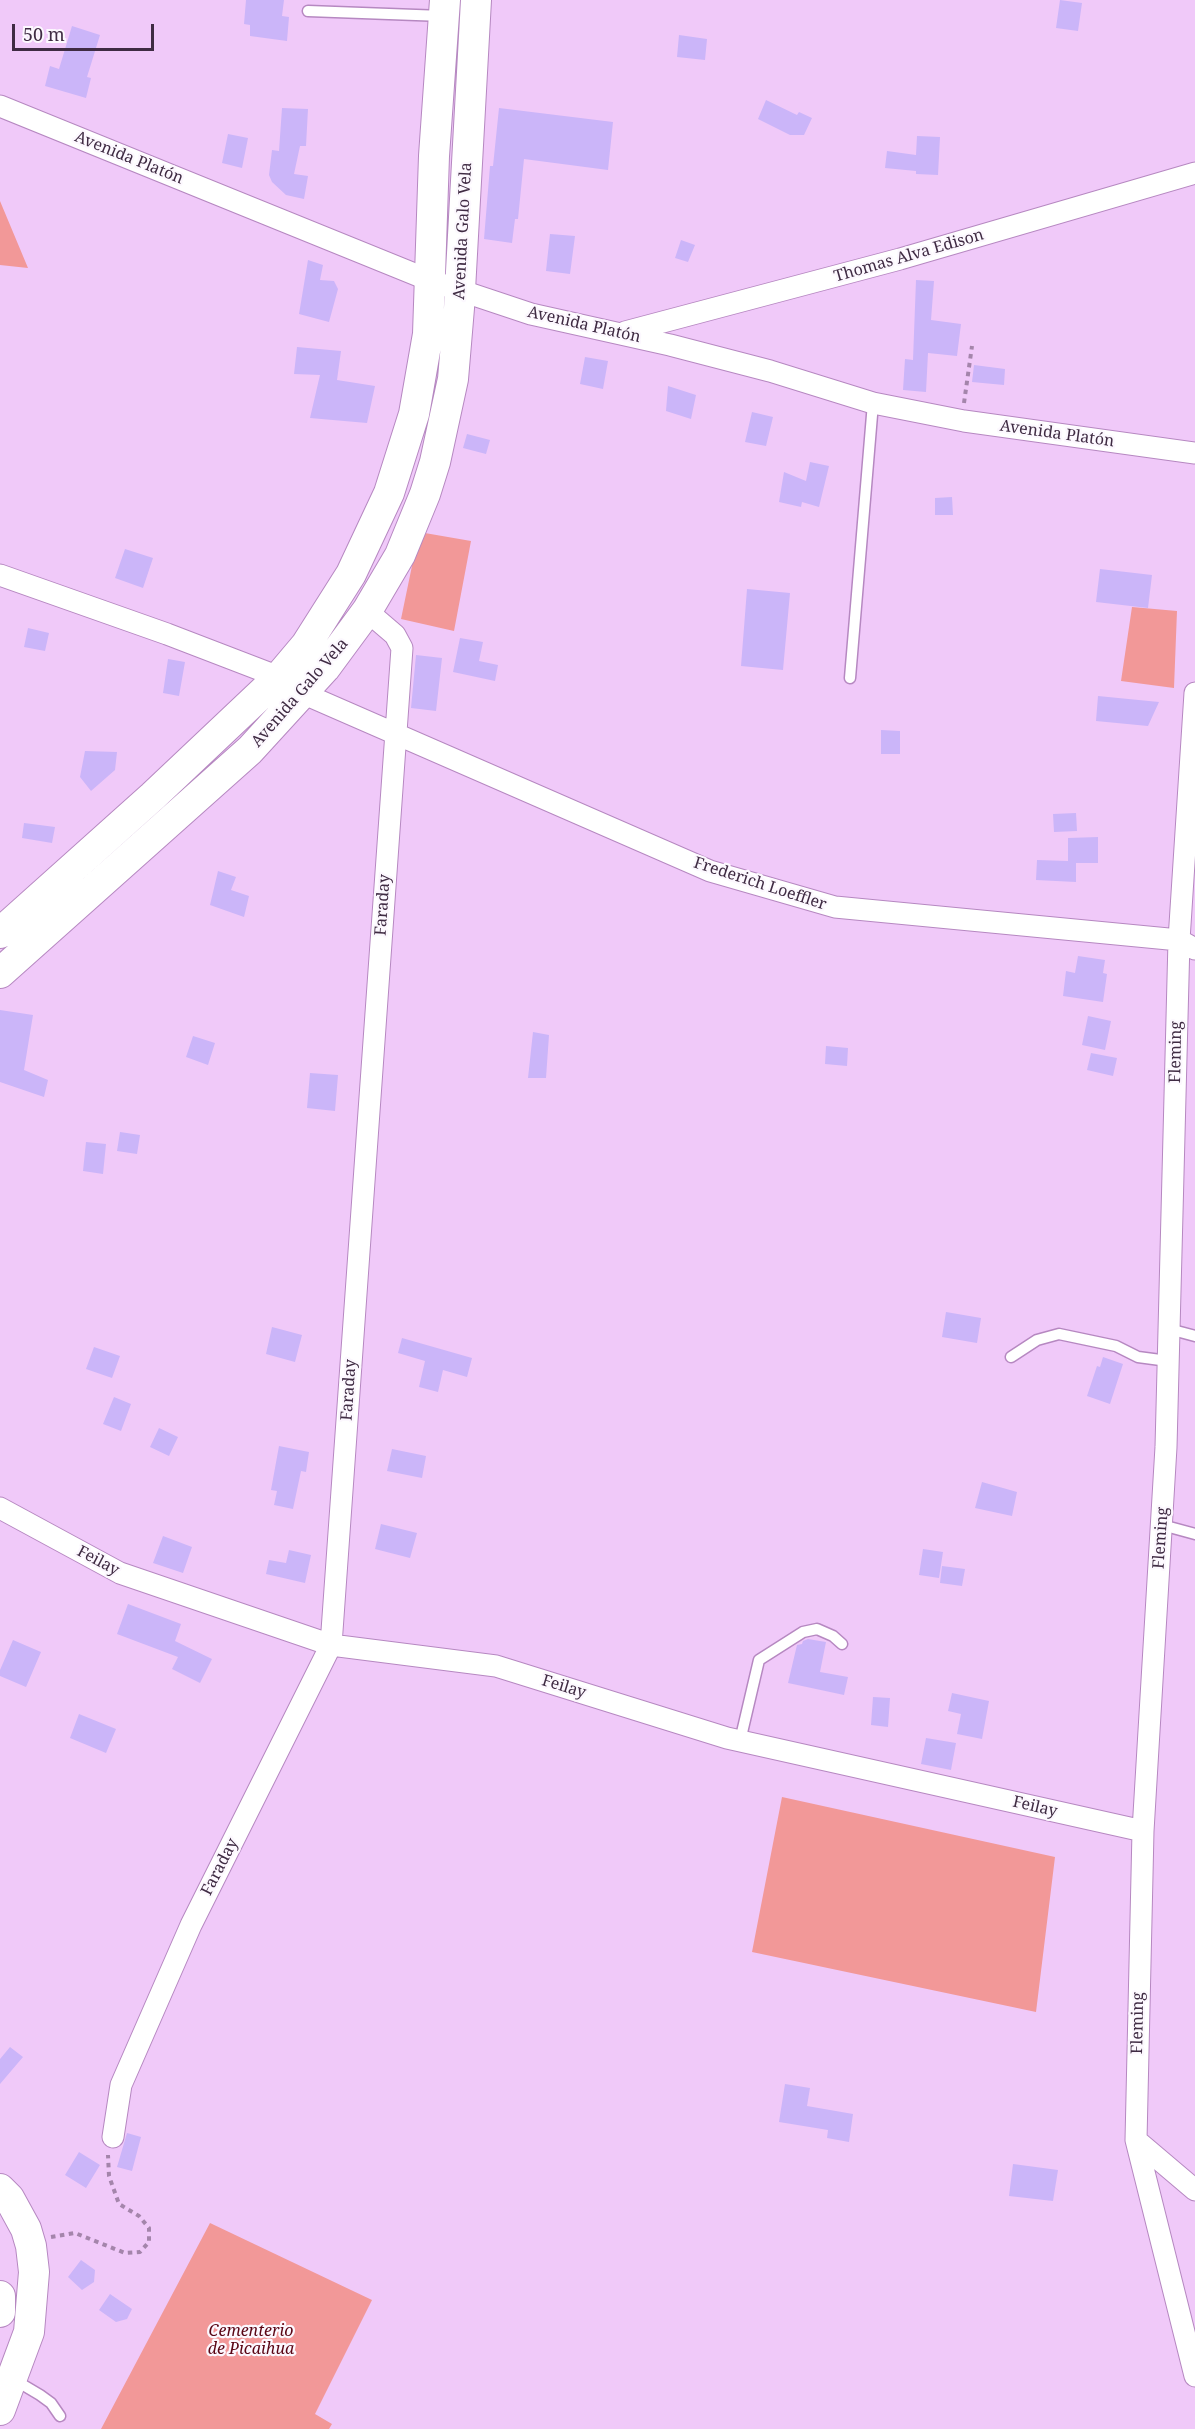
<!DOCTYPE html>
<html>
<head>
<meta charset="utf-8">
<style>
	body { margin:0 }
	#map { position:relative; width:1195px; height:2429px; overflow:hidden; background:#f0c9f9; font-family:"Noto Serif",serif }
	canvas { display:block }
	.scale { position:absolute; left:12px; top:24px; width:142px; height:27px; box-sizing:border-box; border:3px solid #3f2b43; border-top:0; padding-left:8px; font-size:18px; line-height:21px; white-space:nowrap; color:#3f2b43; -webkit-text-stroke:4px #fcf8fe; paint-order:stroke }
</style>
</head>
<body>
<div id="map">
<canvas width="1195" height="2429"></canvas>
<div class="scale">50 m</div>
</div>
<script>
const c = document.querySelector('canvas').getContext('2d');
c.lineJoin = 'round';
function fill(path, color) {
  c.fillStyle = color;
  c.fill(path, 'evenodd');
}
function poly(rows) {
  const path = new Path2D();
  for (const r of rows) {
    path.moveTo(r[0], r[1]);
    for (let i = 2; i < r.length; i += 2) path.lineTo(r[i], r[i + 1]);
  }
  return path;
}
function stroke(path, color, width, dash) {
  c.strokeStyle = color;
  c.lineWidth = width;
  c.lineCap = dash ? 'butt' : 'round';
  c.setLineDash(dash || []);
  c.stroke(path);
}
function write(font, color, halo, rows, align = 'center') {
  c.font = font + ' "Noto Serif",serif';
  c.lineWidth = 4.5;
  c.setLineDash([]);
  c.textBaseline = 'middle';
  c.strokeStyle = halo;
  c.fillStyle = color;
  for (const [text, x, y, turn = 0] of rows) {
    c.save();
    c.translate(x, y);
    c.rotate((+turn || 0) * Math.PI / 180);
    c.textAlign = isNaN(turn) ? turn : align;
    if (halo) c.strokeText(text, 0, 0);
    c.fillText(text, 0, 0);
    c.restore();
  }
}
fill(poly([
	[0,201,28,268,0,265],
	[419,532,471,541,454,631,401,619],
	[1132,607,1177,611,1174,688,1121,681],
	[782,1797,1055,1857,1036,2012,752,1952],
	[210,2223,372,2300,315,2414,332,2424,329,2429,101,2429]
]), '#f29898');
fill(poly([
	[246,0,284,0,282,16,289,17,287,41,250,36,250,25,244,24],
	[1060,0,1082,3,1078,31,1056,28],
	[72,26,100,35,87,77,91,78,86,98,45,86,50,66,59,69],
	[679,35,707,39,705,60,677,57],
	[766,100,797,115,799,112,812,118,804,135,790,135,758,119],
	[282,108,308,109,306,146,300,146,294,174,308,176,304,199,286,195,272,182,269,175,272,150,279,151],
	[499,108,613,122,608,170,524,159,518,219,515,219,512,243,484,239,490,166,493,166],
	[228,134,248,138,242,168,222,163],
	[917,136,940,137,938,175,916,174,916,171,885,168,887,151,916,155],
	[550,234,575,236,570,274,546,271],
	[681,240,695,245,688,262,675,258],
	[308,260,323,265,320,280,334,281,338,289,329,322,299,314],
	[916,280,934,281,931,320,961,324,957,356,928,353,926,392,903,390,905,359,913,360],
	[297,347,341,351,337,380,375,386,367,423,310,418,320,375,294,374],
	[585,357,608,361,603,389,580,384],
	[974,365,1005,369,1004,385,972,382],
	[668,386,696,395,691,419,666,411],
	[752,412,773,417,766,446,745,442],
	[467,434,490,440,486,454,463,448],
	[810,462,829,466,819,507,802,502,801,507,779,502,784,472,806,481],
	[952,497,953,515,935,515,935,498],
	[125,549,153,558,143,588,115,578],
	[1100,569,1152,575,1148,608,1096,602],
	[747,589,790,593,783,670,741,666],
	[28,628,49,633,45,651,24,647],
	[460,638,483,642,479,661,498,665,495,681,453,672],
	[416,655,442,658,436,711,411,708],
	[168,659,185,662,179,696,163,693],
	[1098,696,1159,702,1148,726,1096,721],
	[881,730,900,731,900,754,881,754],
	[85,751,117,752,115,770,91,791,80,777],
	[1076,813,1077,831,1054,832,1053,814],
	[24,823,55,827,52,843,22,838],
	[1098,837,1098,863,1076,863,1076,882,1036,880,1037,860,1068,861,1068,838],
	[218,871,236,877,231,890,249,896,244,917,210,905],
	[1078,956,1105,960,1103,973,1107,974,1103,1002,1063,996,1066,971,1075,973],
	[0,1010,33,1015,24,1070,48,1080,44,1097,0,1082],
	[1088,1016,1111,1021,1105,1050,1082,1045],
	[533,1032,549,1035,546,1078,528,1078],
	[193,1036,215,1043,208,1065,186,1057],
	[826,1046,848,1048,847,1066,825,1064],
	[1091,1053,1117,1058,1113,1076,1087,1070],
	[310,1073,338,1075,335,1111,307,1108],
	[120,1132,140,1135,137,1154,117,1151],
	[86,1142,106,1144,103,1174,83,1171],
	[946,1312,981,1318,977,1343,942,1337],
	[272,1327,302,1335,295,1362,266,1354],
	[402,1338,472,1358,467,1377,443,1370,438,1392,419,1387,425,1361,398,1353],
	[94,1347,120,1356,112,1378,86,1369],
	[1103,1357,1123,1364,1110,1404,1087,1396,1097,1366,1100,1367],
	[114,1397,131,1404,121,1431,103,1424],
	[159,1428,178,1437,169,1456,150,1447],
	[279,1446,309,1452,306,1472,301,1471,293,1509,274,1505,277,1491,271,1490],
	[392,1449,426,1456,422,1478,387,1471],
	[982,1482,1017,1492,1012,1516,975,1508],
	[381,1524,417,1533,410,1558,375,1549],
	[163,1536,192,1547,183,1573,153,1563],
	[923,1549,943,1552,939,1578,919,1575],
	[289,1550,311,1555,305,1583,266,1574,269,1560,286,1563],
	[942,1566,965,1569,962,1586,940,1583],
	[128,1604,181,1624,175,1641,212,1659,200,1683,172,1669,178,1657,117,1634],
	[808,1639,826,1642,820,1672,848,1677,844,1695,788,1683,797,1645,802,1644,803,1641],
	[13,1640,41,1652,26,1687,0,1676,0,1670],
	[952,1693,989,1701,982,1739,957,1734,961,1714,948,1711],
	[873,1697,890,1698,888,1727,871,1725],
	[79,1714,116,1729,106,1753,70,1738],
	[926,1738,956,1743,951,1770,921,1764],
	[10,2047,23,2057,0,2084,0,2059],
	[785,2084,810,2088,807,2106,853,2114,849,2142,827,2138,828,2130,779,2122],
	[127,2133,141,2137,132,2171,117,2167],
	[79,2152,100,2165,86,2188,65,2175],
	[1013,2164,1058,2170,1053,2201,1009,2196],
	[81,2260,95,2270,94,2282,82,2290,68,2277],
	[110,2294,132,2309,127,2319,116,2322,99,2310]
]), '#cbb5f9');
const lane = poly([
	[308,11,443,16],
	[850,678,873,403],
	[1169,1329,1195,1336],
	[1011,1357,1037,1340,1059,1334,1116,1346,1138,1357,1168,1361],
	[1162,1525,1195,1534],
	[740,1741,759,1660,803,1632,817,1629,833,1636,842,1644],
	[13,2379,40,2395,51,2403,60,2416]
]);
const street = poly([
	[0,106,429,280,531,314,670,345,770,371,873,403,964,421,1195,453],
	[625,332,900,259,1195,173],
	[0,575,167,634,279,677],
	[302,693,710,871,835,907,1179,940,1195,949],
	[1195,693,1179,940,1166,1447,1143,1831,1136,2140,1195,2376],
	[0,1508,120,1573,331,1645,496,1666,727,1738,1143,1831],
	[113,2137,121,2085,191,1925,331,1645,402,648,395,635,367,611],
	[1136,2140,1195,2190]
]);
const secondary = poly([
	[0,933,153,796,279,677,306,645,351,574,389,493,414,414,428,334,434,156,445,0],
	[0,973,250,750,325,668,367,611,400,555,425,494,435,462,453,379,459,308,476,0],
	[0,2189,9,2198,26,2229,31,2246,34,2272,29,2332,0,2410],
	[0,2296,0,2312]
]);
stroke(lane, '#b688c1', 13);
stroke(street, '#b688c1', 23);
stroke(secondary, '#b688c1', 32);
stroke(poly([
	[964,403,972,346],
	[51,2237,75,2233,125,2253,140,2252,149,2242,149,2228,139,2216,119,2204,109,2176,108,2155]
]), '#a485ab', 4, [4.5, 4.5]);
stroke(lane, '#fff', 10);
stroke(street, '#fff', 21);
stroke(secondary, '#fff', 30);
write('16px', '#3f2b43', '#fcf8fe', [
	["Avenida Platón",129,158,22],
	["Avenida Galo Vela",463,231,-87],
	["Thomas Alva Edison",909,256,-16],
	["Avenida Platón",584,325,13],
	["Avenida Platón",1057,434,8],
	["Avenida Galo Vela",300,693,-49],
	["Frederich Loeffler",760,884,18],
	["Faraday",383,905,-86],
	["Fleming",1176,1052,-89],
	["Faraday",349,1390,-86],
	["Fleming",1161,1538,-86],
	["Feilay",98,1561,28],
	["Feilay",564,1687,17],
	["Feilay",1035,1807,13],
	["Faraday",220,1867,-63],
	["Fleming",1138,2023,-89]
]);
write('italic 16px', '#5a0514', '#fcf8fe', [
	["Cementerio",251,2331],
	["de Picaihua",251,2349]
]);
</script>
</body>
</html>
